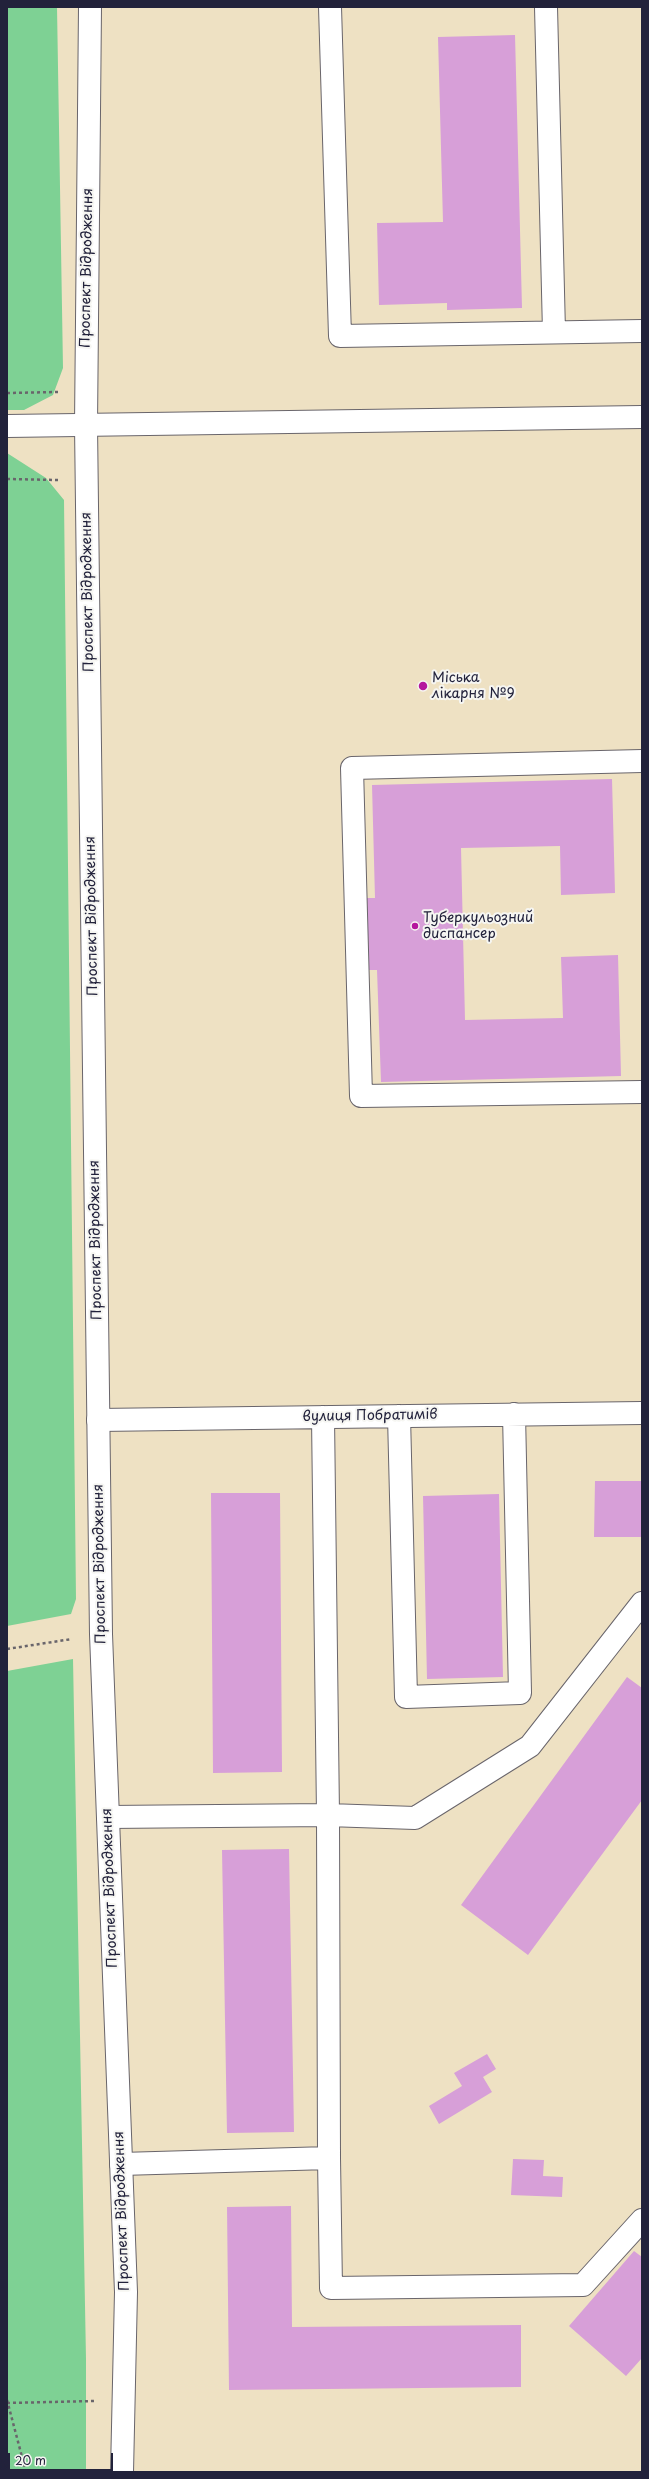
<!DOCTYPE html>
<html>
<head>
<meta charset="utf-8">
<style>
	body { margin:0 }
	#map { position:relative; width:649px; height:2479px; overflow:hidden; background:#eee1c3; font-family:"Playpen Sans",sans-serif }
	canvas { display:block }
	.frame { position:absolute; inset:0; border:8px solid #22223b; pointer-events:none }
	.scale { position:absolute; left:8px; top:2453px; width:105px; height:18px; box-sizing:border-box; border:2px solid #22223b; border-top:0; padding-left:5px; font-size:12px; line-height:14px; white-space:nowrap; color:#22223b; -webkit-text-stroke:3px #f6f6f2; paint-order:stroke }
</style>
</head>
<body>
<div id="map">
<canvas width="649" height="2479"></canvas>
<div class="frame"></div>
<div class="scale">20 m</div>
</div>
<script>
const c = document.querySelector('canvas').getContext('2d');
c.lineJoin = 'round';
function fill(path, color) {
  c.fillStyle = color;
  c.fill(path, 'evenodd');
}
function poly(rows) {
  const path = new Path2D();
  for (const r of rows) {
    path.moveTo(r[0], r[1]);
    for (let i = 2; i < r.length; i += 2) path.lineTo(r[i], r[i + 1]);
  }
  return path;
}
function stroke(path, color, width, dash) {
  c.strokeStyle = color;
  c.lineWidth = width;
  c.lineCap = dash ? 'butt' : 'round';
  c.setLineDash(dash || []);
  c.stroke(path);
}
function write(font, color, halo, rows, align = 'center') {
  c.font = font + ' "Playpen Sans",sans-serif';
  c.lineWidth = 4;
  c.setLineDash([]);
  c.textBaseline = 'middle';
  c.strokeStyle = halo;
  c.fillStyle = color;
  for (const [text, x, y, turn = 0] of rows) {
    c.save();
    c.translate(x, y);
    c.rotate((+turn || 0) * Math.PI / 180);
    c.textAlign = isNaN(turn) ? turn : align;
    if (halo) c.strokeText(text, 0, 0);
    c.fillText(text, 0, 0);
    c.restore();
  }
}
fill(poly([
	[7,7,57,7,63,368,53,395,24,410,7,410],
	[7,453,46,478,64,500,76,1599,71,1614,7,1626],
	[73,1659,86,2359,86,2472,7,2472,7,1671]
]), '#7ed194');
fill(poly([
	[515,35,522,308,447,310,447,303,379,305,377,223,443,222,438,37],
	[612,779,615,893,561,895,560,846,461,848,465,1020,563,1018,561,957,618,955,621,1076,381,1082,377,970,369,970,367,898,375,898,372,785],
	[595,1481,642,1481,642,1537,594,1537],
	[211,1493,280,1493,282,1772,213,1773],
	[499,1494,503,1677,427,1679,423,1496],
	[627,1677,642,1688,642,1800,528,1955,461,1905],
	[289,1849,294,2132,227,2133,222,1850],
	[487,2054,496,2069,483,2077,492,2092,439,2124,429,2106,462,2086,454,2073],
	[513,2159,544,2160,543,2176,563,2177,562,2197,511,2195],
	[291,2206,292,2327,521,2325,521,2387,229,2390,227,2207],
	[634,2251,642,2257,642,2358,626,2376,569,2326]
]), '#d79fd8');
const minor = poly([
	[330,7,340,336,642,331],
	[546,7,554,332],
	[7,426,642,417],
	[642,761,352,768,361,1096,642,1092],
	[399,1416,406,1697,520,1693,514,1414],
	[98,1420,642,1413],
	[108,1817,328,1815,323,1417],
	[329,2158,331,2288,583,2285,642,2220],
	[121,2164,329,2158,328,1815,415,1818,530,1746,642,1603]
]);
const major = poly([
	[90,7,86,425,101,1634,126,2292,122,2472]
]);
stroke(minor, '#69656b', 24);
stroke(major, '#69656b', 24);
stroke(poly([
	[7,393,58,392],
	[7,479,58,480],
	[7,1649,72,1639],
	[7,2400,26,2472],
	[7,2403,94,2401]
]), '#69656b', 2.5, [3, 3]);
stroke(minor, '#fff', 22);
stroke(major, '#fff', 22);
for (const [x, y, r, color] of [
	[423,686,5,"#b5179e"],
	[415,926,4,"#b5179e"]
]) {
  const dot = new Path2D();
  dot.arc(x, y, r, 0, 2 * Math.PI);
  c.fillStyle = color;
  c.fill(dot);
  stroke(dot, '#f6f6f2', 1.5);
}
write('14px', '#22223b', '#f6f6f2', [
	["Проспект Відродження",87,268,-89],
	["Проспект Відродження",88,592,-91],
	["Проспект Відродження",92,916,-91],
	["Проспект Відродження",96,1240,-91],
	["вулиця Побратимів",370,1416,-1],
	["Проспект Відродження",100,1564,-91],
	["Проспект Відродження",110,1888,-92],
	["Проспект Відродження",122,2211,-92]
]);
write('14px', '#22223b', '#f6f6f2', [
	["Міська",432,678],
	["лікарня №9",432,694],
	["Туберкульозний",423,918],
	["диспансер",423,934]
], 'left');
</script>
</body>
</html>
